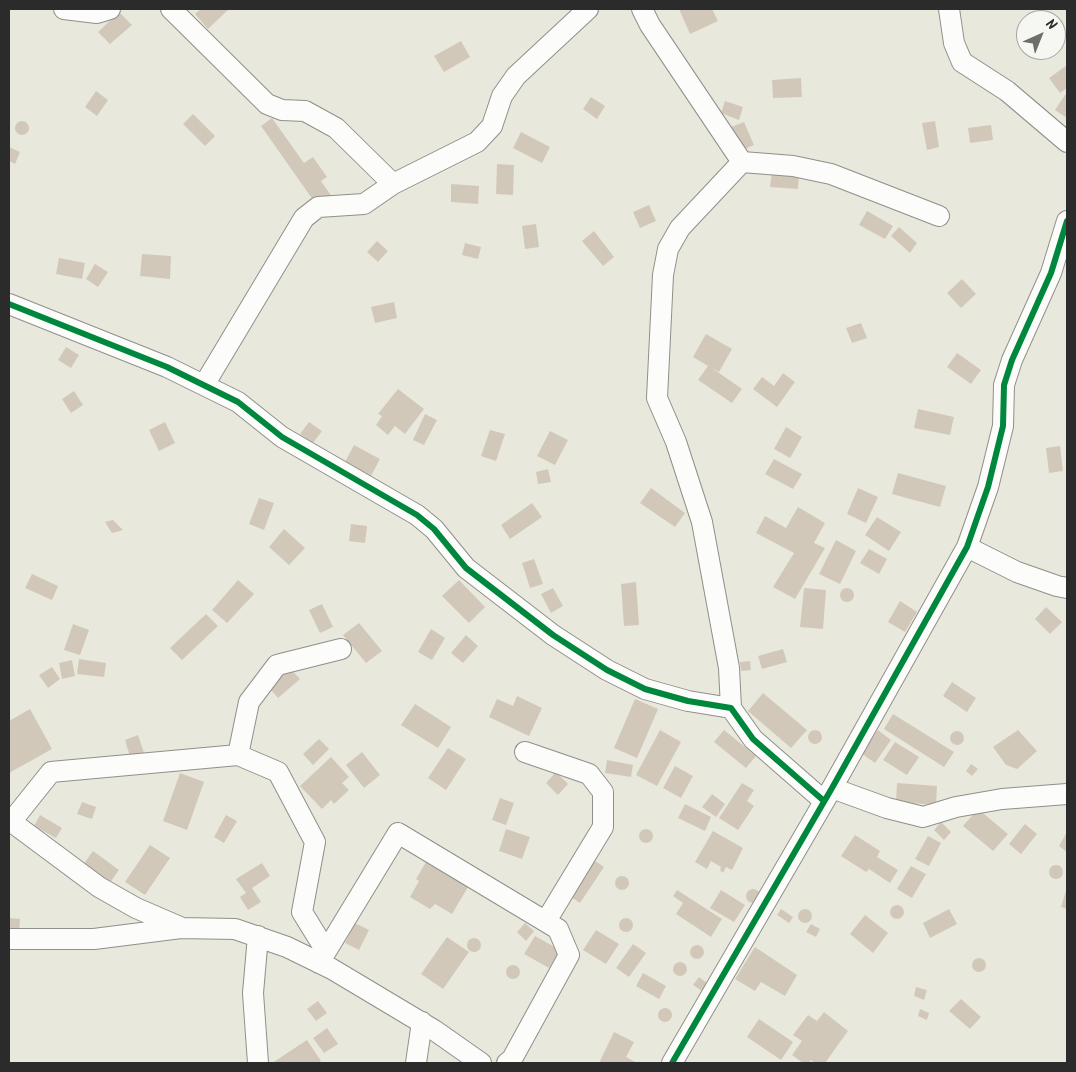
<!DOCTYPE html>
<html>
<head>
<meta charset="utf-8">
<style>
	body { margin:0 }
	#map { position:relative; width:1076px; height:1072px; overflow:hidden; background:#e9e8dd; font-family:Kalam,sans-serif }
	canvas { display:block }
	.frame { position:absolute; inset:0; border:10px solid #2b2b2b; pointer-events:none }
	.north { position:absolute; left:1016px; top:10px; width:50px; height:50px; box-sizing:border-box; background:#f6f6f2; border:1px solid #a5a5a2; border-radius:50%; rotate:44deg; font-size:14px; font-weight:700; line-height:20px; text-align:center; color:#2b2b2b }
	.north::after { content:''; display:block; margin:auto; width:18px; height:22px; background:#6e6d69; clip-path:polygon(50% 0,100% 100%,50% 72%,0 100%) }
</style>
</head>
<body>
<div id="map">
<canvas width="1076" height="1072"></canvas>
<div class="frame"></div>
<div class="north">N</div>
</div>
<script>
const c = document.querySelector('canvas').getContext('2d');
c.lineJoin = 'round';
function fill(path, color) {
  c.fillStyle = color;
  c.fill(path, 'evenodd');
}
function poly(rows) {
  const path = new Path2D();
  for (const r of rows) {
    if (r.length === 3) {
      path.moveTo(r[0] + r[2], r[1]);
      path.arc(r[0], r[1], r[2], 0, 2 * Math.PI);
      continue;
    }
    path.moveTo(r[0], r[1]);
    for (let i = 2; i < r.length; i += 2) path.lineTo(r[i], r[i + 1]);
  }
  return path;
}
function stroke(path, color, width, dash) {
  c.strokeStyle = color;
  c.lineWidth = width;
  c.lineCap = dash ? 'butt' : 'round';
  c.setLineDash(dash || []);
  c.stroke(path);
}
fill(poly([
	[201,9,229,9,208,29,195,14],
	[679,9,712,9,718,21,690,34],
	[119,12,132,25,110,44,98,32],
	[461,41,470,57,444,72,434,56],
	[1067,65,1067,88,1060,93,1049,78],
	[801,78,802,97,773,98,772,80],
	[96,91,108,100,97,116,85,107],
	[1067,92,1067,118,1055,110],
	[591,97,605,106,597,119,583,109],
	[725,101,743,107,739,120,721,113],
	[193,114,215,136,205,146,183,124],
	[272,118,304,163,313,157,327,177,321,181,332,197,318,207,261,126],
	[22,128,7],
	[935,121,939,147,927,150,922,123],
	[744,122,754,145,740,151,731,127],
	[991,125,993,140,970,143,968,128],
	[521,132,550,147,542,163,513,148],
	[9,147,20,152,15,164,9,161],
	[497,164,514,165,513,195,496,194],
	[772,172,799,173,798,189,770,187],
	[451,184,479,186,478,204,451,202],
	[649,205,656,221,640,228,633,212],
	[867,211,893,226,885,239,859,225],
	[536,224,539,247,525,249,522,226],
	[899,227,917,243,910,253,891,236],
	[594,231,614,257,603,266,582,241],
	[377,241,388,251,378,262,367,252],
	[465,243,481,247,478,259,462,255],
	[142,254,171,256,170,279,140,276],
	[59,258,85,263,82,279,56,274],
	[95,264,108,272,98,287,86,279],
	[962,279,976,294,961,308,947,293],
	[394,302,397,318,375,323,371,307],
	[861,323,867,338,852,343,846,328],
	[706,334,732,349,719,372,712,368,742,389,732,403,698,380,708,366,693,357],
	[66,347,79,355,71,368,58,360],
	[957,353,981,370,971,384,947,367],
	[783,373,795,382,777,407,753,389,762,377,774,386],
	[398,389,424,409,405,434,395,426,388,435,376,425,382,416,378,414],
	[74,391,83,405,71,413,62,399],
	[918,409,954,417,950,435,914,428],
	[425,414,437,420,424,445,413,440],
	[165,422,175,443,159,451,149,430],
	[309,422,322,431,313,443,300,434],
	[786,427,802,437,790,458,774,449],
	[490,430,505,434,496,461,481,456],
	[550,431,568,440,555,465,537,456],
	[354,445,380,459,371,476,345,462],
	[1060,446,1063,471,1049,473,1046,448],
	[774,459,802,474,793,489,765,474],
	[548,469,551,482,538,484,536,472],
	[898,473,946,486,940,507,892,494],
	[651,488,685,513,675,527,640,503],
	[858,488,878,497,866,523,847,514],
	[259,498,274,503,264,530,249,524],
	[532,503,542,517,510,539,501,525],
	[798,507,825,523,814,543,825,548,795,599,773,587,794,553,756,533,765,516,786,528],
	[877,517,901,532,889,551,865,535],
	[113,520,123,530,112,533,105,522],
	[351,524,367,526,365,543,349,541],
	[284,529,305,548,289,565,269,547],
	[836,540,856,551,840,584,819,574],
	[869,549,887,559,879,574,860,563],
	[534,559,543,584,530,588,522,563],
	[32,574,58,586,52,600,25,588],
	[238,580,254,594,227,623,212,610],
	[459,580,485,607,469,623,442,596],
	[636,582,639,625,624,626,621,584],
	[847,595,7],
	[553,588,563,606,551,613,541,594],
	[804,588,826,590,823,629,800,627],
	[900,601,917,612,905,632,888,622],
	[322,604,333,627,320,633,309,610],
	[1046,607,1062,622,1050,634,1035,619],
	[206,614,218,626,182,660,170,648],
	[359,623,382,651,366,663,343,635],
	[73,624,89,630,80,655,64,650],
	[431,629,445,638,432,660,418,652],
	[466,635,478,646,463,663,451,653],
	[783,649,787,662,762,669,758,656],
	[79,659,106,663,104,677,77,674],
	[72,660,75,676,62,679,59,663],
	[750,661,751,670,741,671,740,662],
	[52,667,60,679,48,688,39,675],
	[289,667,300,679,278,698,268,686],
	[952,682,976,698,967,712,943,696],
	[763,693,807,730,791,748,748,711],
	[517,696,542,708,529,736,489,717,497,699,513,706],
	[635,699,658,709,637,758,614,748],
	[415,704,451,727,438,748,401,725],
	[30,709,52,749,9,773,9,721],
	[893,714,954,752,944,767,884,729],
	[815,737,7],
	[660,730,681,742,657,786,636,775],
	[724,730,756,756,746,768,714,742],
	[878,730,891,740,875,763,861,753],
	[1018,730,1037,751,1017,769,1006,765,993,747],
	[957,738,7],
	[138,735,145,756,131,760,125,740],
	[319,739,329,749,313,765,303,754],
	[895,742,919,757,907,775,883,760],
	[448,748,466,759,446,790,428,778],
	[362,752,380,775,364,788,346,765],
	[331,757,349,777,342,783,349,790,334,804,331,800,322,809,300,786],
	[607,760,633,765,631,777,605,773],
	[971,764,978,769,972,776,966,771],
	[675,766,693,776,681,798,663,788],
	[556,772,568,784,558,795,546,783],
	[180,773,204,782,187,830,163,821],
	[742,783,754,790,747,801,754,806,738,830,719,818],
	[897,783,937,786,936,805,896,802],
	[712,794,725,804,716,817,702,807],
	[500,798,514,803,506,825,492,820],
	[82,802,96,807,92,819,77,814],
	[685,804,711,817,705,831,678,818],
	[978,809,1008,834,993,851,963,826],
	[40,815,62,828,56,838,34,826],
	[226,815,237,821,224,843,214,837],
	[941,822,951,832,944,840,934,830],
	[1025,824,1037,834,1021,854,1009,844],
	[646,836,7],
	[506,829,530,837,522,859,499,851],
	[713,831,743,848,732,870,726,867,723,873,720,870,721,867,711,861,707,869,695,862],
	[1067,832,1067,852,1059,846],
	[855,835,880,851,877,857,898,870,890,883,869,869,866,872,841,856],
	[928,836,941,843,929,866,915,859],
	[150,845,170,858,145,895,125,882],
	[93,851,119,870,109,884,83,865],
	[592,859,604,867,580,903,568,895],
	[426,862,468,887,452,914,435,904,430,909,410,897,419,881,416,879],
	[262,863,270,876,252,888,261,902,248,910,240,897,246,893,236,879],
	[1056,872,7],
	[911,866,926,874,912,898,897,889],
	[622,883,7],
	[1067,887,1067,909,1061,907],
	[753,896,7],
	[677,890,722,919,711,937,676,914,683,903,673,896],
	[721,890,745,905,734,922,710,908],
	[897,912,7],
	[805,916,7],
	[781,909,793,917,789,923,777,915],
	[949,909,957,924,930,938,923,923],
	[865,915,888,933,873,953,850,934],
	[626,925,7],
	[9,918,20,919,19,932,9,931],
	[355,923,369,930,359,950,345,943],
	[525,923,534,931,526,941,517,932],
	[811,924,820,929,816,937,806,932],
	[596,930,619,944,606,964,583,950],
	[535,936,560,950,549,968,524,954],
	[447,937,469,952,443,989,421,974],
	[474,945,7],
	[633,944,646,953,629,977,616,968],
	[697,952,7],
	[755,947,797,975,785,996,761,982,755,991,735,979],
	[979,965,7],
	[680,969,7],
	[513,972,7],
	[643,973,666,986,659,999,636,986],
	[699,977,707,983,702,991,693,985],
	[916,987,927,990,924,1000,914,996],
	[961,999,981,1017,970,1029,949,1011],
	[318,1001,327,1013,316,1021,307,1009],
	[665,1015,7],
	[920,1009,929,1013,927,1020,918,1016],
	[824,1012,848,1031,825,1063,815,1063,811,1060,809,1063,803,1063,792,1055,802,1041,793,1035,808,1015,817,1021],
	[759,1019,793,1042,781,1060,747,1037],
	[327,1028,338,1044,324,1053,313,1038],
	[614,1032,634,1042,626,1057,637,1063,599,1063],
	[307,1040,321,1061,318,1063,272,1063]
]), '#d2c8ba');
const minor = poly([
	[64,9,97,13,110,9],
	[171,9,267,104,282,110,305,111,336,128,393,184,477,142,492,126,502,96,516,76,588,9],
	[642,9,650,25,742,162],
	[949,9,954,43,962,62,1007,91,1067,142],
	[742,162,793,166,831,174,939,216],
	[9,304,167,367,238,402,282,437,417,515,434,529,466,568,553,635,607,670,645,689,688,701,731,708,753,739,824,801],
	[204,385,304,218,318,207,364,204,393,184],
	[967,547,1017,572,1057,586,1067,588],
	[731,708,729,668,702,522,676,442,657,398,663,275,668,249,680,228,742,162],
	[525,752,589,774,603,792,603,827,546,921],
	[238,755,249,702,277,665,341,649],
	[832,788,887,808,923,817,956,807,1002,799,1067,794],
	[9,820,99,887,136,908,180,927],
	[11,822,51,772,238,755,278,772,315,842,302,912,326,951],
	[258,936,253,993,258,1063],
	[9,939,94,939,181,928,235,929,287,947,332,969,434,1030,481,1063],
	[319,963,398,833,558,929,569,955,512,1059,507,1063],
	[416,1063,422,1022],
	[672,1063,832,788,967,547,988,487,1003,426,1004,385,1012,360,1051,273,1067,221]
]);
stroke(minor, '#908f8a', 22);
stroke(minor, '#fcfcfa', 20);
stroke(poly([
	[9,304,167,367,238,402,282,437,417,515,434,529,466,568,553,635,607,670,645,689,688,701,731,708,753,739,824,801],
	[672,1063,832,788,967,547,988,487,1003,426,1004,385,1012,360,1051,273,1067,221]
]), '#00873e', 6);
</script>
</body>
</html>
